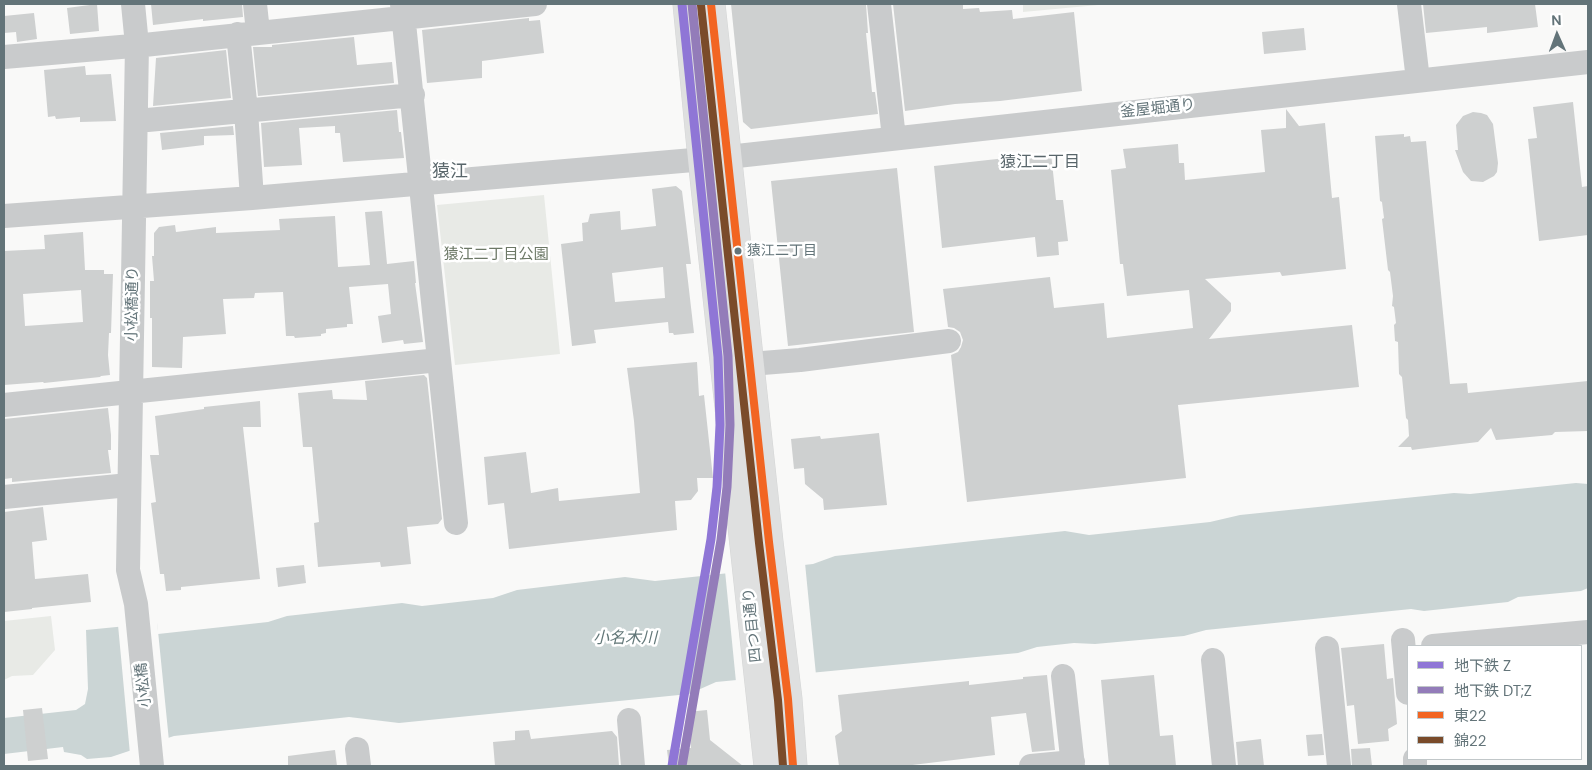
<!DOCTYPE html>
<html>
<head>
<meta charset="utf-8">
<style>
	body { margin:0 }
	#map { position:relative; width:1592px; height:770px; overflow:hidden; background:#f9f9f8; font-family:"DM Sans","Noto Sans JP",sans-serif }
	canvas { display:block }
	.frame { position:absolute; inset:0; border:5px solid #637479; pointer-events:none }
	.legend { position:absolute; left:1407px; top:645px; width:175px; height:115px; box-sizing:border-box; background:#fff; border:1px solid #c1c7c9; margin:0; padding:6px 9px; list-style:none; font-size:15px; color:#637479 }
	.legend li { display:flex; align-items:center; gap:10px; height:25px }
	.legend b { width:25px; border:1px solid #c1c7c9 }
	.north { position:absolute; left:1532px; top:10px; width:50px; height:50px; -webkit-text-stroke:4px #fff; paint-order:stroke; rotate:358deg; font-size:14px; font-weight:700; line-height:20px; text-align:center; color:#637479 }
	.north::after { content:''; display:block; margin:auto; width:18px; height:22px; background:#637479; clip-path:polygon(50% 0,100% 100%,50% 72%,0 100%) }
</style>
</head>
<body>
<div id="map">
<canvas width="1592" height="770"></canvas>
<div class="frame"></div>
<ul class="legend">
<li><b style="height:6px;background:#8f76d6"></b>地下鉄 Z</li>
<li><b style="height:6px;background:#937cb9"></b>地下鉄 DT;Z</li>
<li><b style="height:6px;background:#f26522"></b>東22</li>
<li><b style="height:6px;background:#7a4b2a"></b>錦22</li>
</ul>
<div class="north">N</div>
</div>
<script>
const c = document.querySelector('canvas').getContext('2d');
c.lineJoin = 'round';
function fill(path, color) {
  c.fillStyle = color;
  c.fill(path, 'evenodd');
}
function poly(rows) {
  const path = new Path2D();
  for (const r of rows) {
    path.moveTo(r[0], r[1]);
    for (let i = 2; i < r.length; i += 2) path.lineTo(r[i], r[i + 1]);
  }
  return path;
}
function stroke(path, color, width, dash) {
  c.strokeStyle = color;
  c.lineWidth = width;
  c.lineCap = dash ? 'butt' : 'round';
  c.setLineDash(dash || []);
  c.stroke(path);
}
function write(font, color, halo, rows, align = 'center') {
  c.font = font + ' "DM Sans","Noto Sans JP",sans-serif';
  c.lineWidth = 5;
  c.setLineDash([]);
  c.textBaseline = 'middle';
  c.strokeStyle = halo;
  c.fillStyle = color;
  for (const [text, x, y, turn = 0] of rows) {
    c.save();
    c.translate(x, y);
    c.rotate((+turn || 0) * Math.PI / 180);
    c.textAlign = isNaN(turn) ? turn : align;
    if (halo) c.strokeText(text, 0, 0);
    c.fillText(text, 0, 0);
    c.restore();
  }
}
fill(poly([
	[1023,4,1109,4,1023,12],
	[544,195,560,354,455,365,437,205],
	[51,616,55,650,33,675,12,676,4,680,4,621]
]), '#e8eae6');
fill(poly([
	[1576,483,1588,484,1588,588,1581,591,1518,597,1508,602,1424,611,1411,609,1206,630,1184,636,1095,644,1074,643,1037,647,1018,653,716,682,689,694,399,723,349,717,174,736,111,757,87,759,81,755,64,752,63,747,4,754,4,718,76,710,85,704,88,689,86,630,157,623,158,634,268,622,287,616,402,603,422,606,493,598,517,590,625,577,655,581,813,564,835,556,1065,531,1089,535,1210,522,1240,515,1454,493,1470,494]
]), '#cbd5d5');
fill(poly([
	[805,563,816,675,736,682,725,571],
	[157,621,169,741,130,754,118,625]
]), '#f9f9f8');
fill(poly([
	[97,4,99,31,70,34,67,8],
	[151,4,242,4,243,17,203,21,203,19,153,25],
	[731,4,866,4,868,33,866,33,872,92,875,92,878,114,751,129,743,122],
	[893,4,963,4,963,9,979,8,980,12,1012,10,1013,19,1074,12,1082,91,1000,101,955,104,905,111],
	[1423,4,1535,4,1538,27,1487,33,1487,27,1426,33],
	[34,13,37,39,17,42,16,32,4,33,4,16],
	[529,18,529,21,540,20,544,53,482,61,482,78,427,83,422,30],
	[1304,28,1306,50,1264,54,1262,32],
	[354,37,357,65,392,62,394,83,258,96,253,47,272,47,272,45],
	[226,50,231,98,153,106,156,58],
	[85,66,86,75,111,74,116,121,80,122,80,117,56,119,55,116,48,117,44,70],
	[1573,102,1582,187,1588,186,1588,235,1539,241,1528,139,1537,138,1533,107],
	[1286,109,1299,126,1325,123,1332,198,1339,197,1346,269,1282,276,1280,272,1205,279,1231,303,1231,311,1209,339,1352,325,1359,387,1178,405,1186,478,967,502,951,355,958,352,961,347,963,340,960,332,954,328,948,327,943,289,1050,277,1054,308,1104,303,1107,338,1193,328,1189,290,1127,296,1123,264,1120,264,1111,170,1126,168,1123,149,1178,144,1179,163,1184,163,1185,180,1265,172,1261,130,1286,128],
	[397,110,399,132,401,132,404,158,343,162,340,133,335,133,335,126,299,128,302,165,264,167,261,123],
	[1473,112,1481,113,1487,115,1493,124,1498,163,1497,172,1494,176,1483,182,1471,181,1463,172,1455,150,1458,150,1456,125,1463,116],
	[233,126,234,135,204,136,204,145,162,150,160,133],
	[1404,134,1404,137,1410,136,1411,142,1426,141,1450,384,1467,383,1468,393,1588,381,1588,431,1555,432,1552,435,1496,440,1491,428,1478,442,1419,449,1412,450,1411,447,1398,447,1409,436,1408,420,1406,418,1402,377,1399,374,1398,342,1395,341,1394,325,1396,323,1394,307,1392,306,1393,296,1390,272,1388,270,1382,219,1384,218,1382,202,1380,201,1375,136],
	[1051,153,1056,200,1063,200,1068,241,1058,242,1059,255,1037,257,1035,237,942,248,934,166],
	[897,168,914,332,788,346,771,181],
	[676,186,682,191,691,264,686,264,694,333,674,335,673,333,669,333,668,322,594,330,596,343,572,346,561,244,583,241,582,223,588,222,590,214,620,211,621,230,656,226,652,189],
	[663,267,665,298,615,302,612,273],
	[382,211,387,264,414,261,416,283,415,283,423,342,404,344,403,340,382,343,378,316,391,314,388,284,349,287,353,324,347,324,347,327,326,329,326,333,321,334,321,336,295,338,294,336,286,336,283,292,255,293,254,298,223,299,226,334,183,337,182,368,152,367,152,318,150,318,150,281,154,281,152,256,154,256,154,233,159,227,175,225,176,232,216,227,216,233,280,230,279,219,335,216,338,267,370,265,365,212],
	[83,232,85,270,104,270,104,274,113,274,111,333,109,333,108,355,110,375,101,376,100,377,44,383,43,382,4,385,4,251,45,249,44,235],
	[81,290,83,322,25,326,23,294],
	[697,362,699,396,704,395,713,478,697,478,698,491,691,500,675,501,677,530,509,549,504,503,488,505,484,457,526,452,531,493,558,488,559,501,640,493,634,421,627,368],
	[424,375,427,378,442,519,438,524,407,527,411,564,381,567,380,562,318,567,314,523,319,522,312,447,303,447,298,393,332,390,333,399,367,400,365,381],
	[260,401,261,427,243,427,260,579,181,587,181,590,166,591,164,574,160,574,151,503,156,502,150,455,159,455,155,416,204,409,204,407],
	[108,408,111,435,111,450,108,450,111,473,12,482,12,478,4,479,4,419],
	[879,433,887,505,824,510,823,499,805,484,804,468,794,469,791,439,820,436,821,439],
	[43,507,47,540,32,542,35,579,88,574,91,602,32,608,32,609,4,612,4,512],
	[304,565,306,583,278,587,276,568],
	[1384,644,1387,679,1393,678,1397,724,1388,729,1389,741,1358,744,1354,705,1347,706,1341,648],
	[1047,675,1055,750,1032,752,1026,713,991,717,995,755,904,766,839,766,835,736,842,731,838,695,969,681,969,685,1023,679,1023,677],
	[1154,675,1160,736,1173,735,1176,766,1109,766,1101,680],
	[42,708,48,759,28,761,23,710],
	[707,710,710,740,743,766,669,766,667,750,691,748,687,712],
	[529,730,531,739,612,731,617,737,619,766,495,766,493,742,515,740,515,731],
	[1322,734,1324,755,1308,756,1306,735],
	[1261,739,1264,766,1238,766,1236,742],
	[1370,748,1372,766,1352,766,1351,749],
	[335,750,337,766,288,766,288,756]
]), '#ced0d0');
const major = poly([
	[687,4,702,159,768,766],
	[711,4,769,542,788,699,793,766]
]);
stroke(major, '#d4d5d5', 29);
stroke(poly([
	[133,4,137,45,128,570,136,604,152,766],
	[255,4,258,32],
	[402,4,456,523],
	[879,4,894,138],
	[1409,4,1418,80],
	[238,34,246,111,252,198],
	[4,57,144,45,535,4],
	[137,121,413,95],
	[4,216,252,198,728,157,1588,62],
	[750,364,800,360,949,341],
	[4,405,439,360],
	[4,497,129,485],
	[1403,640,1408,693],
	[1433,646,1588,632],
	[1327,648,1339,766],
	[1213,660,1224,766],
	[1063,676,1073,766],
	[629,720,633,766],
	[357,749,359,766],
	[1415,759,1415,766],
	[1031,766,1073,762]
]), '#c9cbcc', 24);
stroke(major, '#dfe0e0', 28);
stroke(poly([
	[711,4,769,542,788,699,793,766]
]), '#f26522', 8);
stroke(poly([
	[701,5,759,543,778,700,783,766]
]), '#7a4b2a', 8);
stroke(poly([
	[672,766,711,539,717,487,720,425,718,357,682,4]
]), '#8f76d6', 9);
stroke(poly([
	[682,766,721,540,727,487,730,425,728,356,692,4]
]), '#937cb9', 9);
for (const [x, y, r, color] of [
	[738,251,4.5,"#637479"]
]) {
  const dot = new Path2D();
  dot.arc(x, y, r, 0, 2 * Math.PI);
  c.fillStyle = color;
  c.fill(dot);
  stroke(dot, '#fff', 2);
}
write('14px', '#637479', '#fff', [
	["猿江二丁目",747,251]
], 'left');
write('15px', '#637479', '#fff', [
	["釜屋堀通り",1158,109,-6],
	["小松橋通り",133,304,-89],
	["四つ目通り",753,625,-96],
	["小松橋",144,685,-96]
]);
write('15px', '#6c7866', '#fff', [
	["猿江二丁目公園",496,255]
]);
write('16px', '#59666b', '#fff', [
	["猿江二丁目",1040,163]
]);
write('italic 16px', '#627778', '#fff', [
	["小名木川",625,639]
]);
write('18px', '#59666b', '#fff', [
	["猿江",450,172]
]);
</script>
</body>
</html>
